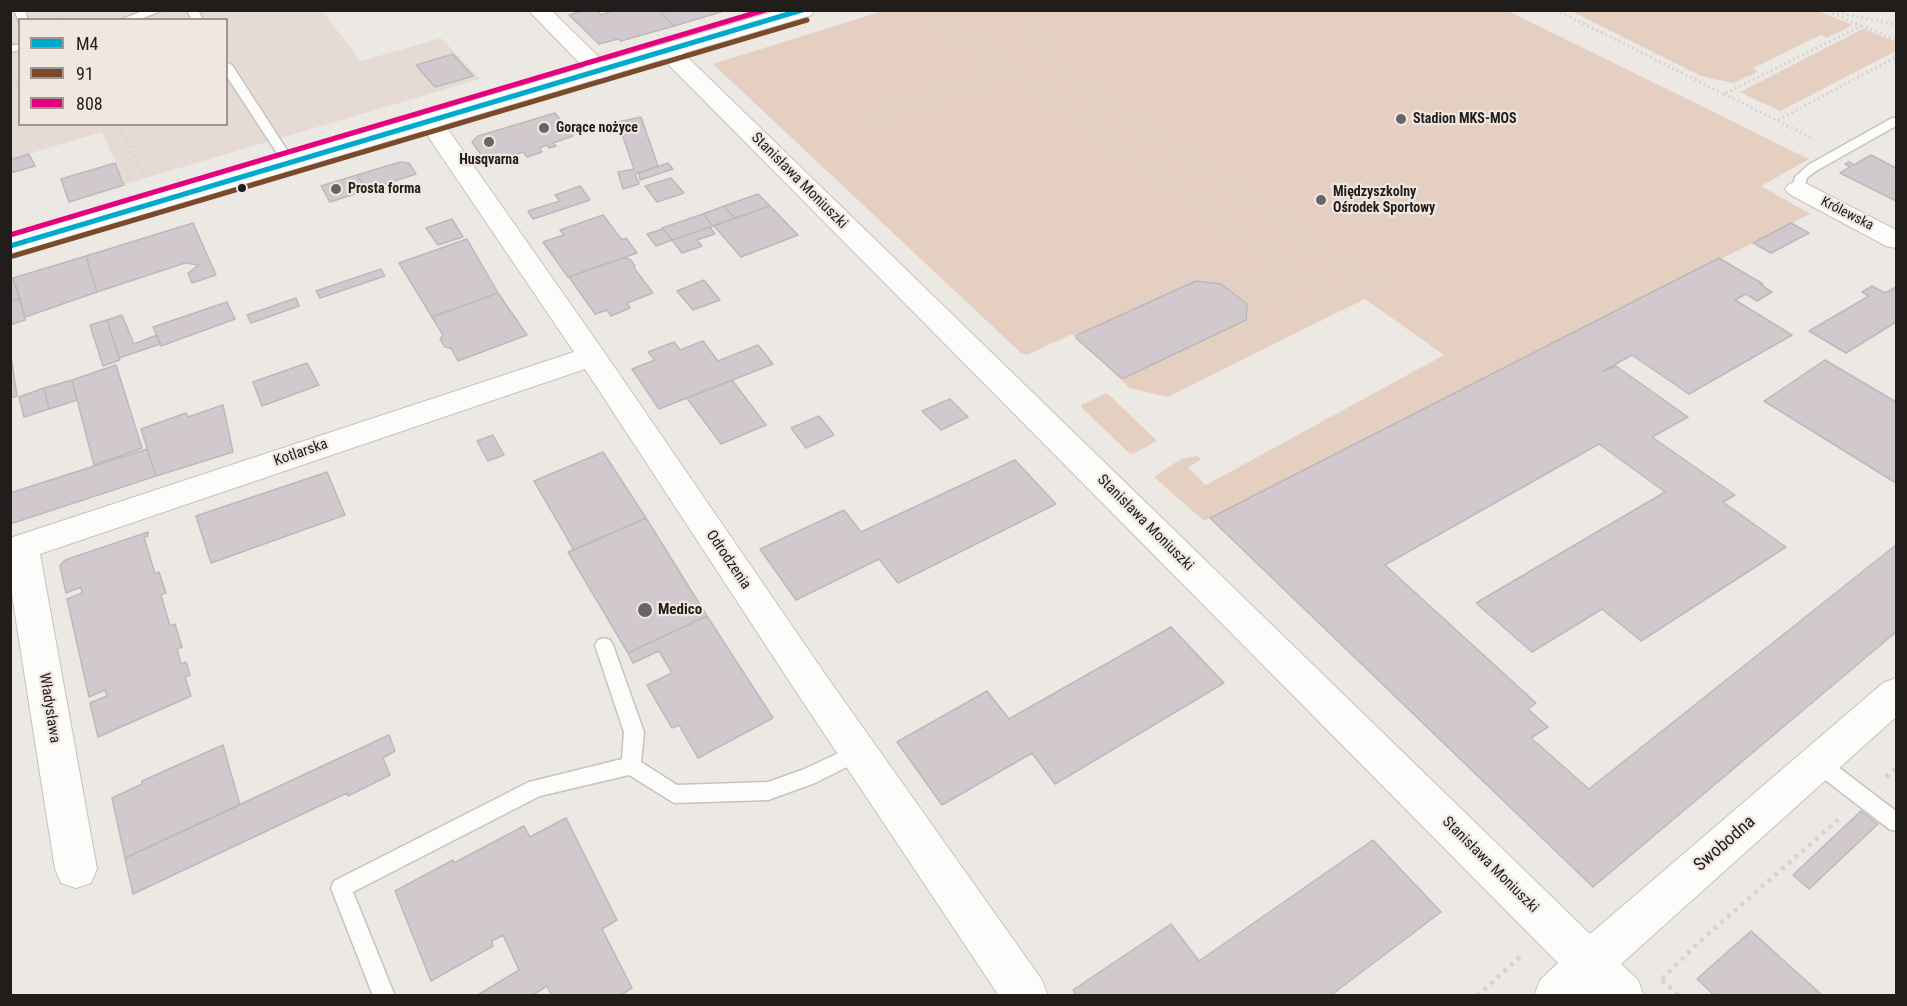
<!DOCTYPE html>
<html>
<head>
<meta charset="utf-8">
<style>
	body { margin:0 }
	#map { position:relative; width:1907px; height:1006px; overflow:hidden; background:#ece8e4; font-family:"Roboto Condensed",sans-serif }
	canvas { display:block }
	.frame { position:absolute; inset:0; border:12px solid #201d1b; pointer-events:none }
	.legend { position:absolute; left:18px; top:18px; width:210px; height:108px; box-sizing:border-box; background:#f0e7e1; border:2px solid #9d9692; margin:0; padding:8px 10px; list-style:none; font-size:18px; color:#201d1b }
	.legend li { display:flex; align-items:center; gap:12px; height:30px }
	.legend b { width:30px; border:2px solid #9d9692 }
</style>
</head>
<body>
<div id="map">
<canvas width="1907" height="1006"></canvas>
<div class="frame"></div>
<ul class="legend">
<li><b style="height:8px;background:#00a9ce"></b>M4</li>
<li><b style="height:8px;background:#7a4b2a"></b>91</li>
<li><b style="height:8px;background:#e5007d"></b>808</li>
</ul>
</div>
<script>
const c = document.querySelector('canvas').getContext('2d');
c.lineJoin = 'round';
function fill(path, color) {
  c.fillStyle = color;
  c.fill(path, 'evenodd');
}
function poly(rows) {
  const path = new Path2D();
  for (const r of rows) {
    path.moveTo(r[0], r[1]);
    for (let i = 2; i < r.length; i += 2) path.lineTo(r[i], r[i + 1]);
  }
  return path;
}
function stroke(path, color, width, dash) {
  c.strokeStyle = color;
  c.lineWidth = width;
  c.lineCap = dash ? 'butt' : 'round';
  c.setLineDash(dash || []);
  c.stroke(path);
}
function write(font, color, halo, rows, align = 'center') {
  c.font = font + ' "Roboto Condensed",sans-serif';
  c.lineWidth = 4.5;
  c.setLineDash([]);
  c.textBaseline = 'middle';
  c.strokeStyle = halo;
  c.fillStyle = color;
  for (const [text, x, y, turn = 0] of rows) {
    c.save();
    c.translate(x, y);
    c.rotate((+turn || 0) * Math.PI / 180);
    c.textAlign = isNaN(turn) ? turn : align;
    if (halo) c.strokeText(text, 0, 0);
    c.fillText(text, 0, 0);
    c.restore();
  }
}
fill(poly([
	[11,11,322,11,361,61,441,38,480,79,125,184,102,132,11,159],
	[20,20,226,20,226,124,20,124]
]), '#e6dbd4');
fill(poly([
	[883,11,1508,11,1809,159,1761,186,1810,214,1204,521,1154,477,1181,459,1197,456,1201,459,1188,468,1206,485,1444,355,1365,299,1167,397,1130,388,1072,334,1027,355,1021,353,713,64],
	[1571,11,1818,11,1853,25,1827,38,1821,35,1753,68,1758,72,1733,83,1701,76],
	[1863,29,1896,42,1896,51,1780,111,1740,92],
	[1107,393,1157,441,1133,454,1128,452,1082,408,1081,405]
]), '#e5cfc0');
const building = poly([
	[585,10,597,10,601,15,615,10,659,10,674,26,621,41,618,39,599,44,569,15,585,10],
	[659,10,723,10,724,11,674,26,659,10],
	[453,54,473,76,435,87,416,65,453,54],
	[555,113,573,136,553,143,556,146,549,148,547,145,539,148,542,152,527,157,523,152,487,163,472,142,478,136,555,113],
	[641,117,658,166,635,174,639,184,623,189,618,172,634,169,618,122,641,117],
	[29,154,35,166,10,173,10,160,29,154],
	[1871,155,1896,168,1896,201,1840,173,1850,167,1845,164,1849,162,1854,165,1871,155],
	[400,162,409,163,416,174,367,190,357,175,400,162],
	[115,163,124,185,69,202,61,179,115,163],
	[668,163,673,169,640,180,639,173,668,163],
	[357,175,367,190,330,202,321,186,357,175],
	[671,178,684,193,657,202,645,186,671,178],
	[580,186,590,200,533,219,528,211,560,201,555,195,580,186],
	[758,194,770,206,735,218,724,206,758,194],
	[724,206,735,218,713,226,703,214,724,206],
	[770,206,798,235,741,257,714,226,770,206],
	[703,214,713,226,672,240,662,228,703,214],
	[603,215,622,240,626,238,637,253,568,277,543,242,564,235,560,230,603,215],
	[452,219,463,237,438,245,426,228,452,219],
	[193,223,216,275,192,283,188,273,199,265,185,263,97,292,86,256,193,223],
	[1791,223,1809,233,1771,253,1753,243,1791,223],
	[710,227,715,234,697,240,702,246,682,253,672,240,710,227],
	[663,229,672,240,656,246,647,234,663,229],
	[467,239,498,293,432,317,399,263,467,239],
	[86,256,97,292,25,317,13,278,86,256],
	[623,258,630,259,635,266,634,268,653,293,627,303,630,308,611,316,607,310,595,314,569,277,623,258],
	[1719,258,1763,284,1761,285,1772,292,1757,301,1746,294,1735,300,1792,335,1689,394,1632,355,1603,371,1616,366,1688,417,1652,437,1735,495,1723,502,1786,547,1641,641,1602,609,1532,652,1476,603,1665,492,1599,444,1385,565,1536,703,1528,709,1548,727,1531,738,1589,789,1896,545,1896,632,1593,887,1210,518,1719,258],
	[381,269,385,276,320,298,316,291,381,269],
	[13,278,20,298,10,302,10,279,13,278],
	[704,280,720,300,693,310,677,291,704,280],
	[1196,281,1221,284,1247,304,1246,320,1124,378,1120,377,1076,338,1077,335,1196,281],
	[1872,286,1885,293,1896,287,1896,322,1846,353,1809,331,1869,296,1862,292,1872,286],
	[498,293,527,335,458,361,451,348,445,347,440,339,443,335,432,317,498,293],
	[20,298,25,320,10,325,10,302,20,298],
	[296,298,299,306,251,323,247,315,296,298],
	[227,302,235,319,161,346,153,327,227,302],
	[122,315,134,344,157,335,160,344,119,358,107,320,122,315],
	[107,320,120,360,103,366,90,325,107,320],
	[703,341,718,361,758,345,773,364,659,409,632,369,655,360,648,352,674,342,680,350,703,341],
	[10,349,17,396,10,398,10,349],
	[1825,360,1896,402,1896,483,1764,401,1825,360],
	[307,363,319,385,262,406,253,382,307,363],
	[116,365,142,448,94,465,72,380,116,365],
	[72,380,77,400,49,409,44,388,72,380],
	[732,380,766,425,721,444,687,398,732,380],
	[44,388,49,409,24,417,19,397,44,388],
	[950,399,968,417,941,430,922,411,950,399],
	[223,405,233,452,156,476,141,429,186,413,188,417,223,405],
	[819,416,834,435,806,448,791,428,819,416],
	[493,435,504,455,488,461,477,441,493,435],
	[147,449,156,476,10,524,10,493,147,449],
	[603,452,646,518,574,550,534,481,603,452],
	[1015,460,1056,504,898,583,879,559,796,600,760,549,844,510,861,532,1015,460],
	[327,472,345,515,211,563,196,516,327,472],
	[646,518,707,616,628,653,568,552,646,518],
	[148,532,148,536,144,537,155,574,159,572,166,593,161,595,170,626,175,624,182,647,177,649,181,664,186,662,190,675,185,677,191,696,98,737,90,703,107,696,105,690,89,697,67,599,82,593,81,587,66,593,60,566,65,560,148,532],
	[707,616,773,718,698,758,679,725,672,728,647,685,672,673,659,651,633,663,628,653,707,616],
	[1171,627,1224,683,1055,784,1032,753,942,805,897,742,987,691,1009,719,1171,627],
	[389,735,395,751,383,758,390,775,348,796,347,793,133,894,125,858,389,735],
	[223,745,240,805,125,858,112,798,142,784,142,781,223,745],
	[1861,811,1878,824,1809,889,1793,875,1861,811],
	[566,818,617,920,602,929,632,988,619,996,552,996,547,986,531,996,476,996,519,970,503,935,492,941,493,946,431,981,395,891,453,860,454,863,524,826,530,837,566,818],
	[1373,840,1441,912,1330,996,1077,996,1073,990,1171,924,1199,961,1373,840],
	[1751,931,1823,996,1715,996,1697,979,1751,931]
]);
fill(building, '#d2c9cf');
stroke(building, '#bcb9b9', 1.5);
const lane = poly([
	[14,10,25,10,28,20,20,20,19,22,14,10],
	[145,10,163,10,138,20,120,20,145,10],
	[187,10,198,10,203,20,192,20,187,10],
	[20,44,20,50,10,52,10,46,20,44],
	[226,62,232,65,296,164,294,167,286,167,284,164,226,75,226,62],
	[1892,118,1896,118,1896,126,1816,171,1807,178,1803,192,1793,192,1792,189,1795,177,1808,165,1892,118],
	[604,638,610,640,613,645,644,732,641,762,677,785,768,782,802,770,858,744,865,746,868,752,865,758,815,783,768,800,674,803,629,775,540,796,353,892,395,996,373,996,331,888,334,881,529,782,622,759,624,732,595,645,598,640,604,638],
	[1818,754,1825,757,1896,811,1896,831,1889,829,1811,769,1808,763,1811,757,1818,754]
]);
const street = poly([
	[528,10,551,10,609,67,612,72,609,77,601,79,593,77,528,10],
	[668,44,676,46,1590,934,1883,683,1896,678,1896,717,1621,964,1638,980,1644,996,1534,996,1540,980,1558,963,660,56,657,51,660,46,668,44],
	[431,116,440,118,602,349,825,674,1042,980,1048,996,999,996,799,696,585,369,40,554,97,869,91,883,76,888,61,883,55,869,10,582,10,538,574,352,419,123,422,118,431,116],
	[1798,181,1807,184,1896,230,1896,248,1886,246,1789,194,1785,189,1789,184,1798,181]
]);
const secondary = poly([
	[779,10,814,10,812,15,10,254,10,237,779,10]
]);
stroke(lane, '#c6c2c0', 3);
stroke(street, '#c6c2c0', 2);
stroke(secondary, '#c6c2c0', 2);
stroke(poly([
	[1034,10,1034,29,1044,49,1071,79,1334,258],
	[1556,10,1724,94,1861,26,1825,10],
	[1832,11,1896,25],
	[53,20,65,17,67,20],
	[87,20,101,16],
	[942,21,1276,258],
	[1861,26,1896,40],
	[10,71,20,92],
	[1724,94,1814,139],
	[867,118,1012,70],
	[1778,120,1896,57],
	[118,124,145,177]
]), '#d6d4d3', 3, [2, 3]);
stroke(poly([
	[1274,256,1340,303],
	[1243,291,1291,268],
	[1138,303,1193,276,1231,282,1253,299,1328,309,1376,286,1332,256],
	[1196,355,1254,326,1253,299]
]), '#d6d4d3', 4, [3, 4.5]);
stroke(poly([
	[1886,777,1896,768],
	[1662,979,1698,943,1840,818],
	[1662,980,1679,996],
	[1477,996,1520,957]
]), '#d6d4d3', 4.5, [4, 5]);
fill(lane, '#fcfcfb');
fill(street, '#fcfcfb');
fill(secondary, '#fcfcfb');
stroke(poly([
	[10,246,802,10]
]), '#00a9ce', 5);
stroke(poly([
	[13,256,807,20]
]), '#7a4b2a', 5);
stroke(poly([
	[10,235,765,10]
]), '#e5007d', 5);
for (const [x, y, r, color] of [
	[1401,119,6,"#676461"],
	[544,128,6,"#676461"],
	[489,142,6,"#676461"],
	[242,188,5,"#201d1b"],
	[336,189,6,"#676461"],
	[1321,200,6,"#676461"],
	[645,610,8,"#676461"]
]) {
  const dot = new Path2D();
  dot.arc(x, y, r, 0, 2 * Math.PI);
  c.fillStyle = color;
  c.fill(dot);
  stroke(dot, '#f0e7e1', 2);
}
write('bold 14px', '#201d1b', '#f0e7e1', [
	["Stadion MKS-MOS",1413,119],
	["Gorące nożyce",556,128],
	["Husqvarna",489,160,"center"],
	["Prosta forma",348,189],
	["Międzyszkolny",1333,192],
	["Ośrodek Sportowy",1333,208]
], 'left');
write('14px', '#201d1b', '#f0e7e1', [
	["Królewska",1847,214,27]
]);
write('15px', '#201d1b', '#f0e7e1', [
	["Stanisława Moniuszki",799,181,45],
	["Kotlarska",301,453,-19],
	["Stanisława Moniuszki",1145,523,45],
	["Odrodzenia",728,560,56],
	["Władysława",49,708,81],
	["Stanisława Moniuszki",1490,865,45]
]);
write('bold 15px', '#201d1b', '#f0e7e1', [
	["Medico",658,610]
], 'left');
write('18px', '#201d1b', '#f0e7e1', [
	["Swobodna",1725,844,-41]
]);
</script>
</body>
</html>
